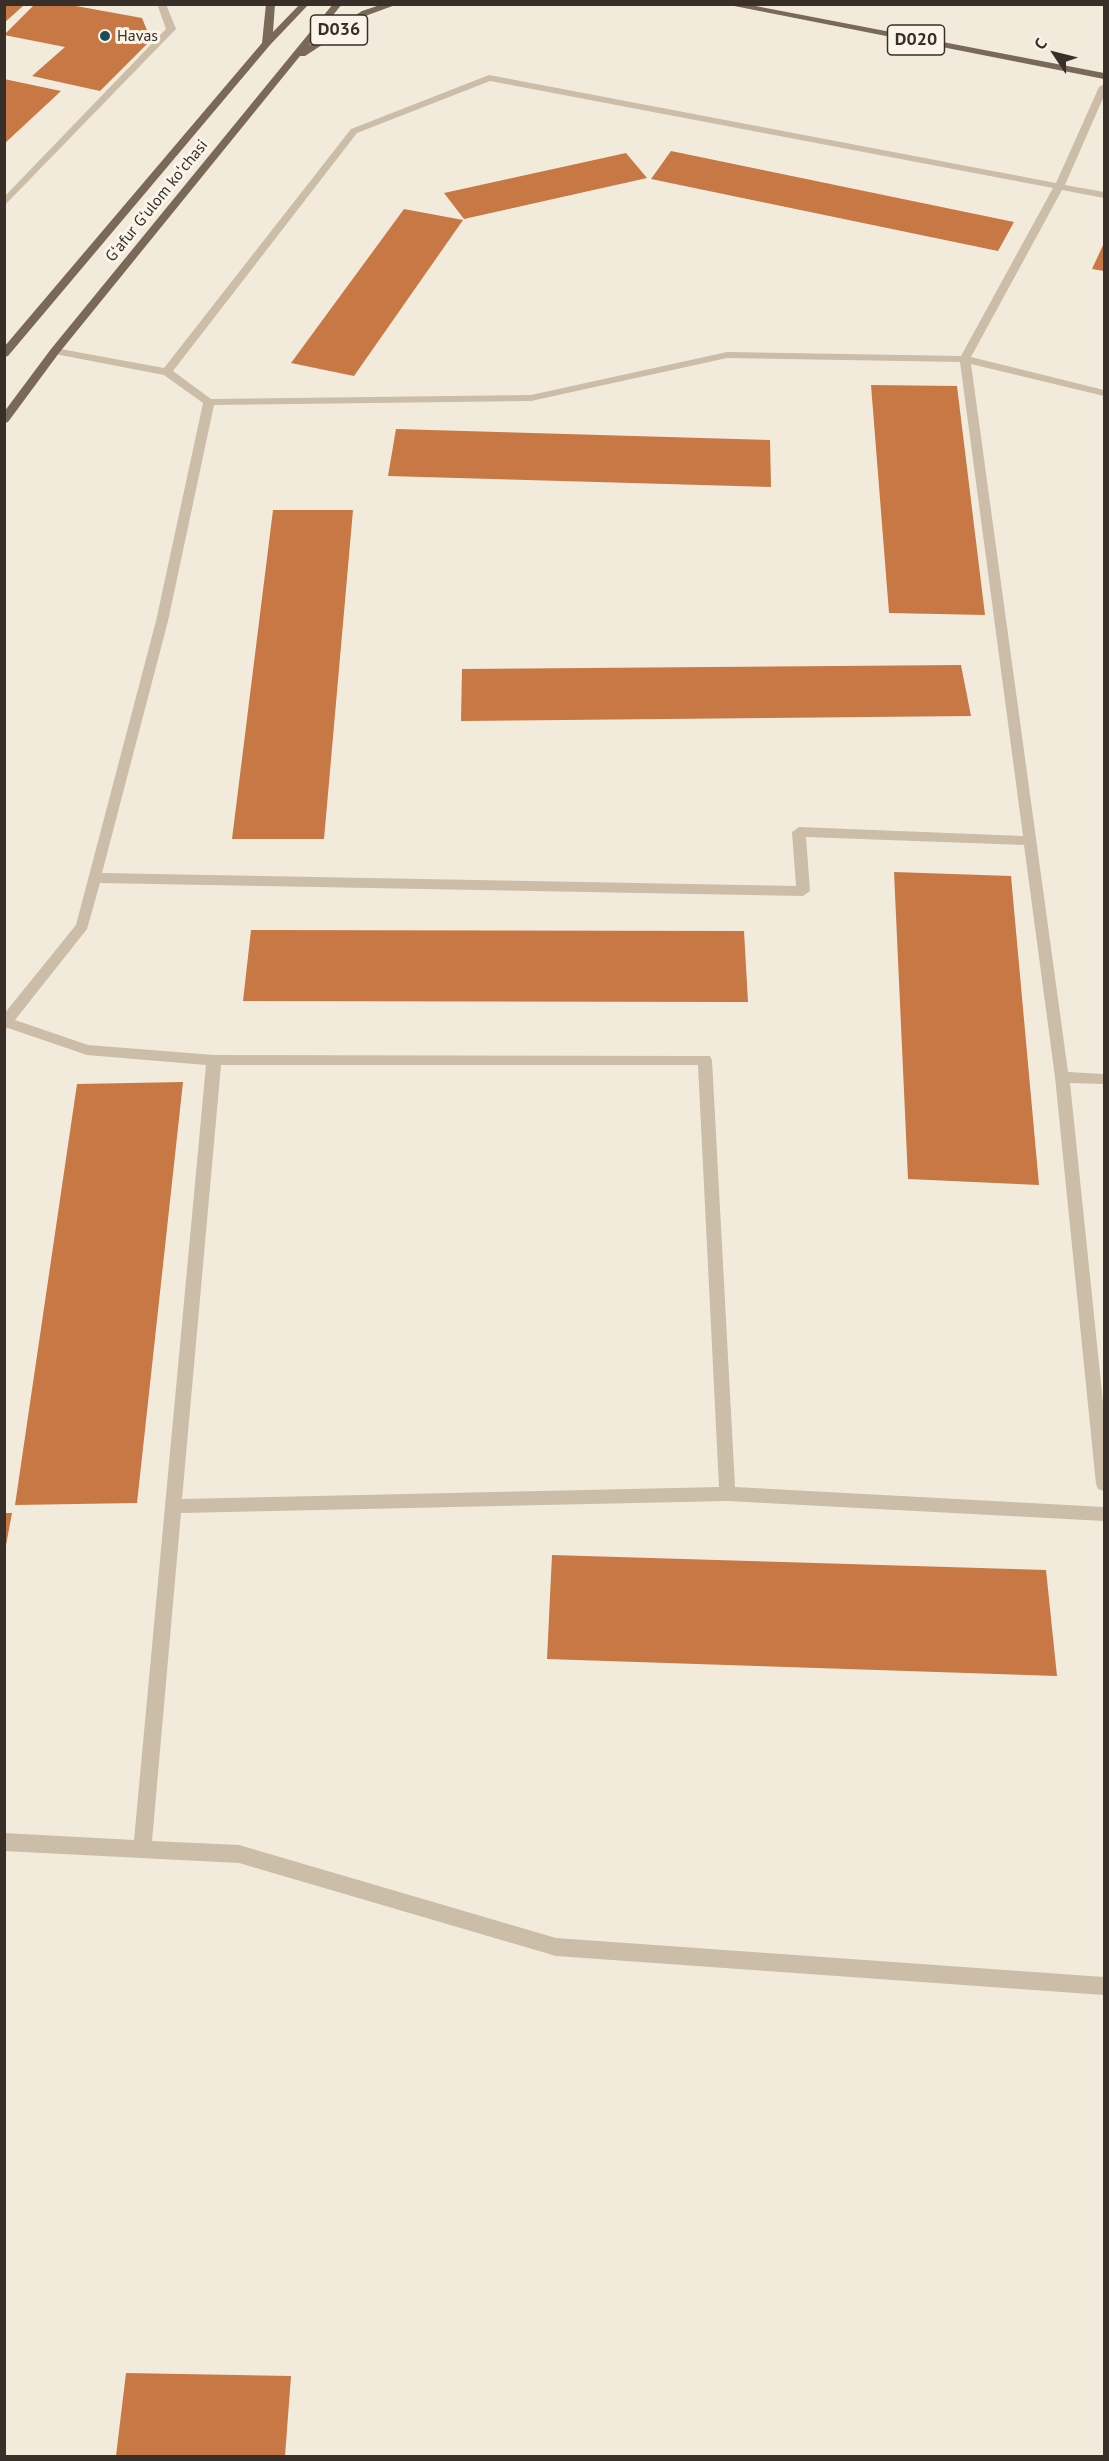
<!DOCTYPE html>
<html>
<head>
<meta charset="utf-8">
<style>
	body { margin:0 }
	#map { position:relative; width:1109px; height:2461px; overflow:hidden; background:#f2ebdc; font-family:"PT Sans",sans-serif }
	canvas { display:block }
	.frame { position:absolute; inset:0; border:6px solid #372f28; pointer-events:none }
	.north { position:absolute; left:1025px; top:24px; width:60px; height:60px; -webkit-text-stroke:4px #faf5e8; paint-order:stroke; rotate:305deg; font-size:16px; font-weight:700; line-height:24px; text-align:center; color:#372f28 }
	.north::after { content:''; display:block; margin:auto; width:21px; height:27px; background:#372f28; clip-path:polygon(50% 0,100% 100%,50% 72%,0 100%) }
</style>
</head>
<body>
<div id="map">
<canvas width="1109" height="2461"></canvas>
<div class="frame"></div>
<div class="north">С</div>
</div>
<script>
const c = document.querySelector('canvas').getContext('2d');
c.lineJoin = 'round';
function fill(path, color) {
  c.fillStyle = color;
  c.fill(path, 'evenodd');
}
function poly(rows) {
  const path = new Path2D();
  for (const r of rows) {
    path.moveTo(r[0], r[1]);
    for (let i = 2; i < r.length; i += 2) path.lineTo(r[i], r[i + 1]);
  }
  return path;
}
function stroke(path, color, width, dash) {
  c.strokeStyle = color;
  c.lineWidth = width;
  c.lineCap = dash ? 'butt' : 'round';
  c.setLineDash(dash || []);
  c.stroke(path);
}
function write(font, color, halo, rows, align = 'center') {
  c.font = font + ' "PT Sans",sans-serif';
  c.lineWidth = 6;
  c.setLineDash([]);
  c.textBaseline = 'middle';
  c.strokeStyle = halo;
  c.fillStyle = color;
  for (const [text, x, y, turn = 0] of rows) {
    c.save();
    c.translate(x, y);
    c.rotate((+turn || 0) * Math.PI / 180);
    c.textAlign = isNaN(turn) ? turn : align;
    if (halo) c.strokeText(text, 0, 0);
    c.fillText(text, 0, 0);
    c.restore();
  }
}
fill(poly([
	[4,4,23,6,4,23],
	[35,4,65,4,142,18,151,40,100,91,32,76,65,47,4,35],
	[4,79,61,91,4,144],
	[671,151,1014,222,998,251,651,179],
	[626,153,647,178,464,219,444,193],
	[404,209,463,220,354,376,291,363],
	[1104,243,1104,271,1092,269],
	[871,385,957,386,985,615,889,613],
	[396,429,770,440,771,487,388,476],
	[273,510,353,510,324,839,232,839],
	[961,665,971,716,461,721,462,669],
	[894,872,1011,876,1039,1185,908,1179],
	[251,930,744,931,748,1002,243,1001],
	[183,1082,137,1503,15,1505,77,1084],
	[4,1513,12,1513,6,1545,4,1545],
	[552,1555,1046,1570,1057,1676,547,1659],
	[126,2373,291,2376,285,2456,116,2456]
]), '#c87844');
fill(poly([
	[157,4,166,4,176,29,174,31,4,206,4,197,166,29,157,4],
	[489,75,1056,183,1099,87,1104,84,1104,96,1065,185,1104,192,1104,198,1062,190,971,357,1104,390,1104,396,971,364,1068,1072,1104,1074,1104,1084,1070,1083,1104,1412,1104,1491,1098,1489,1096,1484,1055,1077,1024,845,806,837,810,891,803,896,100,883,87,929,15,1020,88,1045,214,1055,710,1056,712,1060,735,1487,1104,1507,1104,1521,727,1501,181,1513,152,1841,239,1845,556,1938,1104,1977,1104,1995,556,1956,239,1863,4,1851,4,1833,134,1840,206,1065,87,1055,8,1028,4,1029,4,1014,76,925,156,621,203,403,164,375,55,354,50,351,55,348,164,368,351,129,489,75],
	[490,81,1053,188,961,356,727,352,531,395,211,399,173,371,357,133,490,81],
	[727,358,960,362,1023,836,799,827,792,832,796,886,102,873,168,621,214,405,531,401,727,358],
	[221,1065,698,1065,719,1487,182,1499,221,1065]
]), '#cbbda7');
fill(poly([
	[266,4,275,4,273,32,300,4,309,4,270,45,8,356,4,357,4,347,262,43,266,4],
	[333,4,342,4,309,45,362,11,383,4,398,4,368,15,305,56,300,56,59,353,8,422,4,423,4,412,51,349,333,4],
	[724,4,745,4,1104,73,1104,79,724,4]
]), '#7a6959');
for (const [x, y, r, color] of [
	[105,36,6,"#1c4c5a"]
]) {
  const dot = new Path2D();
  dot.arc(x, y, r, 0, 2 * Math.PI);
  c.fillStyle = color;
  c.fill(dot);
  stroke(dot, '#faf5e8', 2);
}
write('16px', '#372f28', '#faf5e8', [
	["Havas",117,36]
], 'left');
write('16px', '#372f28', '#faf5e8', [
	["Gʻafur Gʻulom koʻchasi",157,201,-51]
]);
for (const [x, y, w] of [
	[339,30,57],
	[916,40,57]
]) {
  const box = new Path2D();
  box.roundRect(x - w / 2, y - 15, w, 30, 4.5);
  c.fillStyle = '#faf5e8';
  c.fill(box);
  stroke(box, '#372f28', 1.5);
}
write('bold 18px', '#372f28', null, [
	["D036",339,30],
	["D020",916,40]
]);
</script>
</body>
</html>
